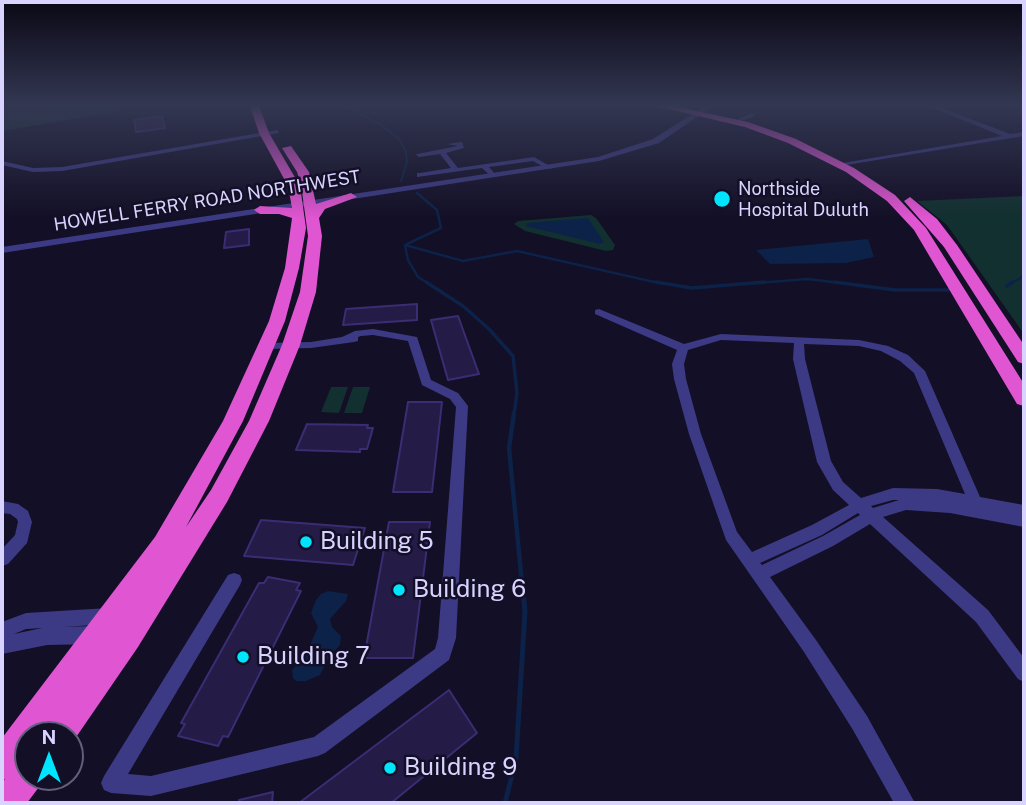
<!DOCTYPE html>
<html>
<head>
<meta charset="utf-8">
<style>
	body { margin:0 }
	#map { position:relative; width:1026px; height:805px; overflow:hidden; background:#130f26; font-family:"Public Sans",sans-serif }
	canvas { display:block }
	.frame { position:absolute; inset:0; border:4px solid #d9d4ff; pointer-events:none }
	.north { position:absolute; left:14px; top:721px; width:70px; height:70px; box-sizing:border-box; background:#130f26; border:2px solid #625e7d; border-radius:50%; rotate:0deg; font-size:19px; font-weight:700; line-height:28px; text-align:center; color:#d9d4ff }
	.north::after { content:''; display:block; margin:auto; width:24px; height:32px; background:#00e5ff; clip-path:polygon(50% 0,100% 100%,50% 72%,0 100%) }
</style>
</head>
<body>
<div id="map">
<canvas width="1026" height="805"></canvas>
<div class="frame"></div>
<div class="north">N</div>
</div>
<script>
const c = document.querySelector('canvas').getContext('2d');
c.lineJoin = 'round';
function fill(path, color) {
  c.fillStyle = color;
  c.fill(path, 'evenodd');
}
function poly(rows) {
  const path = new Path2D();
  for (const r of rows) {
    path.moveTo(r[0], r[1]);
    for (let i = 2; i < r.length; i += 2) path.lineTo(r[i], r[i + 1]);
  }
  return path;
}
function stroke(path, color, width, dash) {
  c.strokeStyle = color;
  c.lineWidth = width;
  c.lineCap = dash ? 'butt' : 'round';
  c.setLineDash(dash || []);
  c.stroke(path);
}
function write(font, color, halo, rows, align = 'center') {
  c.font = font + ' "Public Sans",sans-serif';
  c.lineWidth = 5;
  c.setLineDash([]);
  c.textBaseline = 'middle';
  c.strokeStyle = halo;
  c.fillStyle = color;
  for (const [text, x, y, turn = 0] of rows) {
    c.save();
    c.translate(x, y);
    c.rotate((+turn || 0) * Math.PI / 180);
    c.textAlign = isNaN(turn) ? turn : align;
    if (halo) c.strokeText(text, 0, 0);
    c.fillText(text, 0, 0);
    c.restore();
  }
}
fill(poly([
	[41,106,118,106,125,110,2,131,2,109],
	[1024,196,1024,334,947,225,917,201],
	[591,215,596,218,615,245,613,250,606,251,525,231,514,224,518,221],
	[331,387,348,387,339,413,321,412],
	[353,387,370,387,362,413,344,413]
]), '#12302f');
fill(poly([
	[588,218,604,242,600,244,526,226,527,223],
	[868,239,874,257,846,263,770,264,756,250],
	[328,591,348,594,346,601,330,619,332,627,341,636,340,645,329,657,320,675,306,681,296,681,293,678,292,670,306,654,318,627,311,613,316,600,321,594]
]), '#0c2248');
stroke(poly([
	[347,106,381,125,399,139,406,152,407,162,401,181],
	[2,115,46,106]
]), '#0c2248', 2);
stroke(poly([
	[407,244,441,228,437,210,417,193],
	[405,245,408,260,418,277,429,284],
	[405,245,463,261,517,251,663,284],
	[743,284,808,279,848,284],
	[1010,284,1024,276]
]), '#0c2248', 2.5);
stroke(poly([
	[426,282,463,306,489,329,513,356,517,393,514,414],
	[656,282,692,288,765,282],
	[834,282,895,290,948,290],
	[1007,286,1013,282]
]), '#0c2248', 3.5);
stroke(poly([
	[514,413,509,448,522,584]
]), '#0c2248', 4.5);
stroke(poly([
	[505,803,516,759,525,611,522,583]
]), '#0c2248', 5);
const building = poly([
	[162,116,165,128,136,132,134,120,162,116],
	[249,229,249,245,224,248,226,232,249,229],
	[417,304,417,320,343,325,346,309,417,304],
	[458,316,479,374,448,380,431,320,458,316],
	[408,402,442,402,432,492,393,492,408,402],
	[307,424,368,425,367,428,373,428,367,449,360,449,360,452,296,450,307,424],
	[261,520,365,528,353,565,244,556,261,520],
	[389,522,430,522,413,658,364,658,389,522],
	[268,577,300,583,296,590,301,591,228,737,223,736,218,746,178,736,185,724,181,723,259,583,264,583,268,577],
	[449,690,477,733,391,803,299,803,449,690],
	[273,792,272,803,240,803,239,800,273,792]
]);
fill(building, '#241b47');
stroke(building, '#3b2d73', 2);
fill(poly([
	[928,106,937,106,1010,134,1024,132,1024,136,840,166,837,164,1002,136,928,106],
	[753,113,755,116,741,121,738,119,753,113],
	[277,130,279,133,62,171,33,172,2,165,2,161,33,168,62,167,277,130],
	[462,142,464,148,446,153,458,168,534,157,553,168,547,169,533,161,489,167,496,175,492,177,482,168,417,177,417,173,420,173,451,168,440,154,419,157,416,155,417,154,458,146,447,144,462,142],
	[599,309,684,344,721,334,859,340,888,346,908,355,925,371,980,497,1024,505,1024,527,950,513,906,510,883,517,988,610,1024,658,1024,682,1018,679,976,622,870,524,833,546,770,577,816,640,867,716,915,803,894,803,853,730,804,652,726,540,689,434,674,379,672,364,677,350,595,314,595,310,599,309],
	[721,340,794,343,793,359,817,462,833,490,849,505,812,525,752,552,737,532,701,434,686,379,684,364,688,350,721,340],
	[804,344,859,346,881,351,900,361,914,373,965,494,937,489,893,488,861,498,843,482,831,461,805,359,804,344],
	[893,500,899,500,873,508,871,506,893,500],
	[858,513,860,515,823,536,762,565,760,563,822,535,858,513],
	[373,329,417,337,431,380,458,393,468,406,456,638,449,660,325,753,318,756,151,796,111,793,104,790,101,783,104,776,228,575,234,573,240,575,242,580,240,585,128,774,151,776,314,737,435,649,438,638,456,407,450,399,422,385,408,341,373,335,361,336,358,337,358,341,354,342,311,348,267,349,262,346,267,343,311,342,342,337,355,331,373,329],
	[2,501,18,504,28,511,32,522,27,543,8,564,2,566,2,549,15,535,18,522,17,519,10,514,2,513,2,501],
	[109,608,115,610,118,616,115,622,109,624,63,627,95,626,101,629,104,635,101,641,95,644,47,645,2,654,2,622,26,613,109,608],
	[42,628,14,634,26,629,42,628]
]), '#3d3a85');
fill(poly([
	[705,106,713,106,659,143,599,161,2,253,2,247,598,157,653,139,705,106]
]), '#3d3a85');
fill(poly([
	[250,106,259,106,269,133,300,186,306,228,299,268,285,321,243,421,186,527,211,490,249,421,282,345,300,292,308,236,301,184,297,172,282,148,291,146,309,172,316,204,351,193,357,197,325,209,319,218,322,236,316,292,300,345,269,421,227,502,138,647,70,746,70,735,44,735,45,732,43,735,28,735,28,755,23,762,28,760,28,777,44,777,39,787,27,803,2,803,2,783,5,779,2,780,2,738,155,537,223,421,269,321,285,268,292,218,279,214,260,214,254,210,260,206,292,208,288,186,259,133,250,106],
	[656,106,674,106,748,122,796,139,854,168,895,195,926,228,1024,384,1024,406,1017,404,914,230,887,201,846,172,788,143,745,127,656,106],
	[910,197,937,219,957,245,1024,345,1024,364,1018,362,944,247,904,201,910,197]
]), '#e055d1');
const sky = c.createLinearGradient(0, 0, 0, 219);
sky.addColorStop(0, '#0a0815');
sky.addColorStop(0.48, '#333752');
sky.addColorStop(1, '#33375200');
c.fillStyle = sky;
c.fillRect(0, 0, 1026, 219);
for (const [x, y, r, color] of [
	[722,199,9,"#00e5ff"],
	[306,542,7,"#00e5ff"],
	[399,590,7,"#00e5ff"],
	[243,657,7,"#00e5ff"],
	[390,768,7,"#00e5ff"]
]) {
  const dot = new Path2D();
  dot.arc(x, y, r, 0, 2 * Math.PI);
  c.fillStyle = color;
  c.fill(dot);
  stroke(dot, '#130f26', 2.5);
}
write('18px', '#d9d4ff', '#130f26', [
	["Northside",738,189],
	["Hospital Duluth",738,210]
], 'left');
write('18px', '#d9d4ff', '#130f26', [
	["HOWELL FERRY ROAD NORTHWEST",207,201,-9]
]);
write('24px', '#d9d4ff', '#130f26', [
	["Building 5",320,542],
	["Building 6",413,590],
	["Building 7",257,657],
	["Building 9",404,768]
], 'left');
</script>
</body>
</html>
